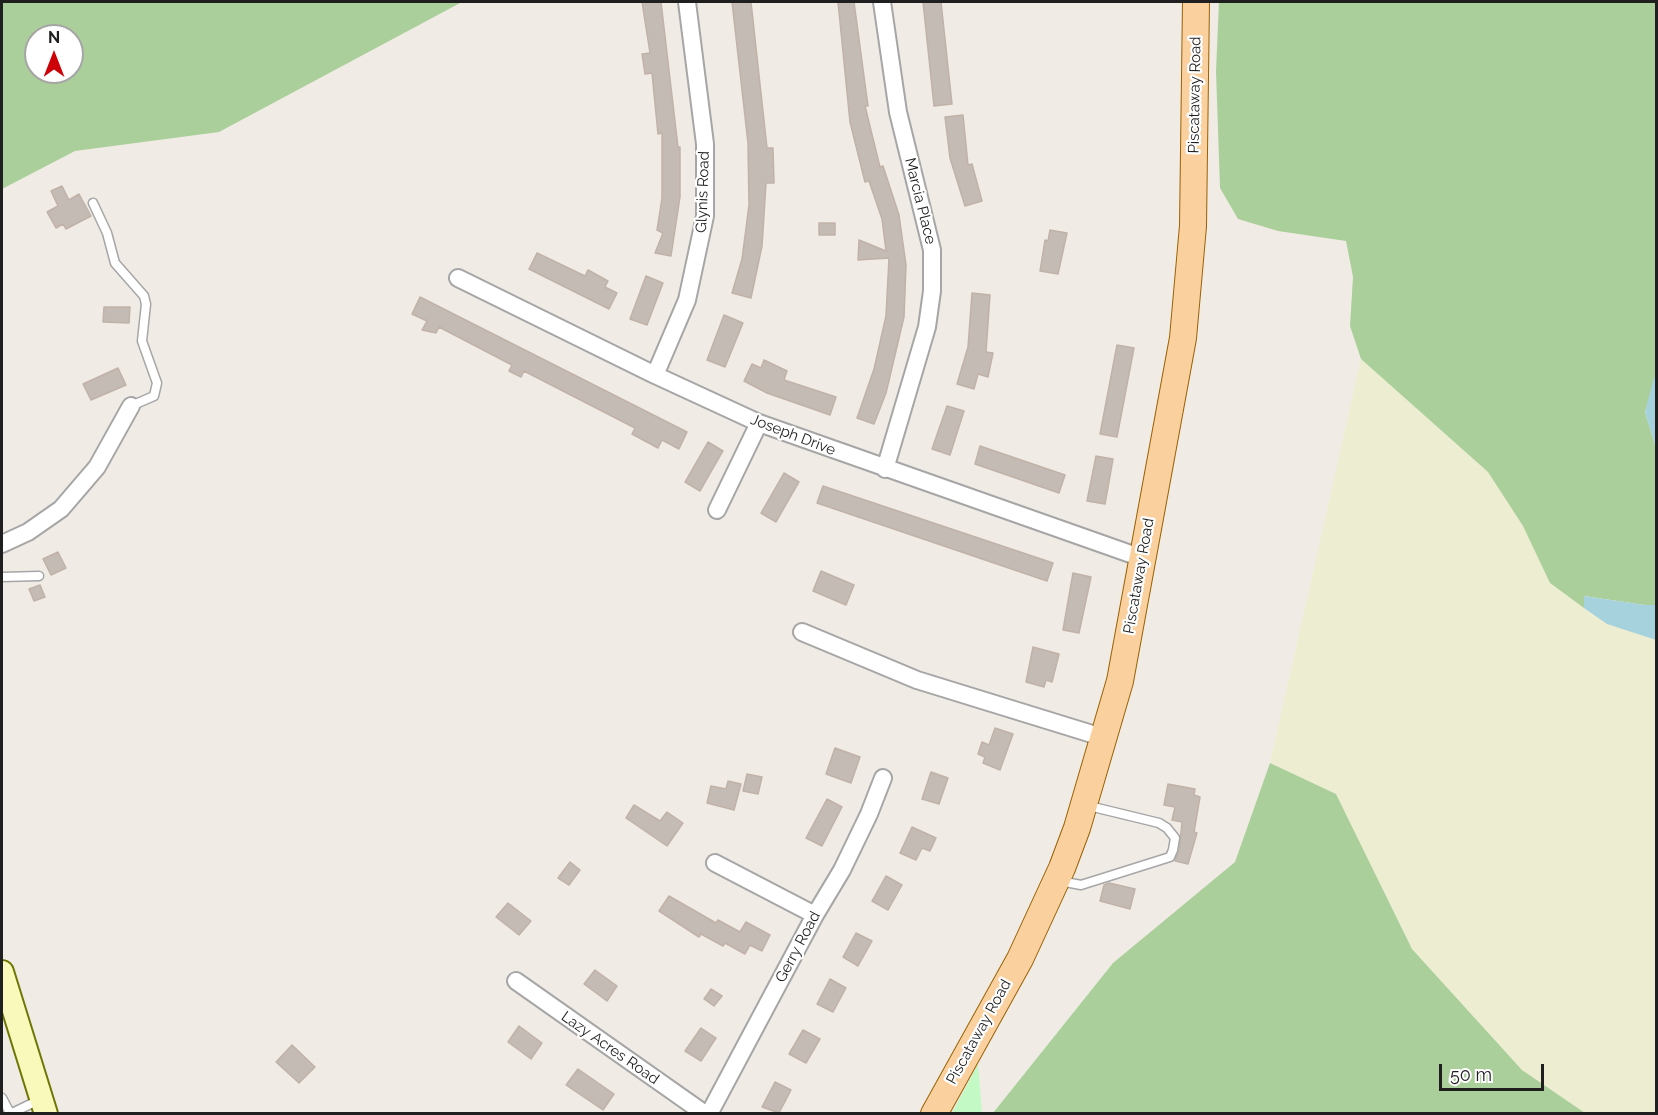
<!DOCTYPE html>
<html>
<head>
<meta charset="utf-8">
<style>
	body { margin:0 }
	#map { position:relative; width:1658px; height:1115px; overflow:hidden; background:#f0ece5; font-family:Raleway,sans-serif }
	canvas { display:block }
	.frame { position:absolute; inset:0; border:3px solid #1f1f1f; pointer-events:none }
	.north { position:absolute; left:24px; top:24px; width:60px; height:60px; box-sizing:border-box; background:#fff; border:2px solid #a5a5a5; border-radius:50%; rotate:0deg; font-size:16px; font-weight:700; line-height:24px; text-align:center; color:#1f1f1f }
	.north::after { content:''; display:block; margin:auto; width:21px; height:27px; background:#cc0208; clip-path:polygon(50% 0,100% 100%,50% 72%,0 100%) }
	.scale { position:absolute; left:1439px; top:1064px; width:105px; height:27px; box-sizing:border-box; border:3px solid #1f1f1f; border-top:0; padding-left:8px; font-size:18px; line-height:21px; white-space:nowrap; color:#1f1f1f; -webkit-text-stroke:4px #fff; paint-order:stroke }
</style>
</head>
<body>
<div id="map">
<canvas width="1658" height="1115"></canvas>
<div class="frame"></div>
<div class="north">N</div>
<div class="scale">50 m</div>
</div>
<script>
const c = document.querySelector('canvas').getContext('2d');
c.lineJoin = 'round';
function fill(path, color) {
  c.fillStyle = color;
  c.fill(path, 'evenodd');
}
function poly(rows) {
  const path = new Path2D();
  for (const r of rows) {
    path.moveTo(r[0], r[1]);
    for (let i = 2; i < r.length; i += 2) path.lineTo(r[i], r[i + 1]);
  }
  return path;
}
function stroke(path, color, width, dash) {
  c.strokeStyle = color;
  c.lineWidth = width;
  c.lineCap = dash ? 'butt' : 'round';
  c.setLineDash(dash || []);
  c.stroke(path);
}
function write(font, color, halo, rows, align = 'center') {
  c.font = font + ' Raleway,sans-serif';
  c.lineWidth = 4.5;
  c.setLineDash([]);
  c.textBaseline = 'middle';
  c.strokeStyle = halo;
  c.fillStyle = color;
  for (const [text, x, y, turn = 0] of rows) {
    c.save();
    c.translate(x, y);
    c.rotate((+turn || 0) * Math.PI / 180);
    c.textAlign = isNaN(turn) ? turn : align;
    if (halo) c.strokeText(text, 0, 0);
    c.fillText(text, 0, 0);
    c.restore();
  }
}
fill(poly([
	[1361,359,1488,472,1523,526,1550,583,1607,624,1656,640,1656,1113,1585,1113,1522,1070,1412,949,1336,794,1270,763]
]), '#edeed1');
fill(poly([
	[2,2,462,2,219,132,75,151,2,189],
	[36,36,72,36,72,72,36,72],
	[1219,2,1656,2,1656,378,1645,412,1656,448,1656,605,1645,605,1584,596,1584,608,1550,583,1523,526,1488,472,1361,359,1350,326,1353,277,1346,241,1278,231,1238,219,1220,188,1216,71],
	[1270,763,1336,794,1412,949,1522,1070,1585,1113,993,1113,1113,963,1235,862]
]), '#abcf9a');
fill(poly([
	[978,1064,982,1113,952,1113,953,1111]
]), '#c3f9c5');
fill(poly([
	[1654,377,1656,378,1656,448,1645,412],
	[1584,596,1645,605,1656,605,1656,640,1607,624,1584,608]
]), '#a6d2dd');
const building = poly([
	[642,2,661,2,678,147,680,147,680,197,671,256,655,253,663,233,657,230,662,198,662,133,658,134,652,73,645,74,642,54,650,53,642,2],
	[732,2,751,2,767,148,773,148,774,183,766,183,762,246,751,298,732,293,742,259,749,205,748,143,732,2],
	[838,2,854,2,868,106,865,106,880,167,883,166,899,215,906,265,904,317,886,393,874,424,857,418,874,369,886,316,889,258,858,260,859,240,886,251,882,219,869,181,865,182,850,122,838,2],
	[923,2,941,2,952,104,934,106,923,2],
	[963,115,968,165,972,164,982,201,965,206,950,158,945,117,963,115],
	[62,186,69,200,79,194,91,216,66,229,63,224,56,228,47,212,58,206,51,191,62,186],
	[819,223,835,223,835,235,819,235,819,223],
	[1050,230,1067,233,1058,274,1040,271,1045,240,1048,241,1050,230],
	[537,253,585,276,588,270,608,281,605,287,617,293,609,309,529,269,537,253],
	[646,276,663,283,647,325,630,319,646,276],
	[972,293,990,295,986,352,993,353,988,377,978,374,974,389,957,384,968,347,972,293],
	[420,297,687,432,679,449,662,440,658,448,632,434,635,428,524,371,521,377,509,371,512,365,439,327,436,333,422,330,427,321,412,314,420,297],
	[104,307,130,307,129,323,103,322,104,307],
	[724,315,743,323,725,367,707,360,724,315],
	[1117,345,1134,348,1117,437,1100,434,1117,345],
	[764,360,787,371,784,380,836,397,830,415,767,393,744,381,752,364,761,368,764,360],
	[118,368,126,385,91,400,83,384,118,368],
	[947,406,964,411,950,455,932,449,947,406],
	[708,442,723,451,700,491,685,482,708,442],
	[980,446,1065,475,1059,493,975,464,980,446],
	[1096,456,1113,459,1105,504,1087,501,1096,456],
	[784,473,799,482,776,522,761,513,784,473],
	[823,486,1053,563,1047,581,817,503,823,486],
	[58,552,66,568,51,575,43,559,58,552],
	[821,571,854,585,846,605,813,591,821,571],
	[1073,573,1091,577,1079,633,1063,630,1073,573],
	[40,585,45,597,34,601,29,589,40,585],
	[1033,647,1059,654,1052,682,1046,680,1044,687,1026,682,1033,647],
	[995,728,1013,734,1000,770,983,763,985,757,978,754,982,742,989,745,995,728],
	[835,748,860,757,851,783,826,774,835,748],
	[931,772,948,778,939,804,922,799,931,772],
	[747,774,762,777,758,794,743,791,747,774],
	[728,781,741,784,734,810,707,803,711,786,726,789,728,781],
	[1168,784,1195,789,1194,795,1200,797,1194,832,1197,833,1188,864,1175,861,1179,851,1182,822,1172,820,1175,807,1164,805,1168,784],
	[827,799,842,807,822,846,806,838,827,799],
	[634,805,660,821,667,812,683,823,667,846,626,818,634,805],
	[912,827,936,838,930,851,922,848,916,860,900,853,912,827],
	[570,862,580,870,569,885,558,878,570,862],
	[886,876,902,885,888,910,872,901,886,876],
	[1109,883,1135,889,1130,909,1100,901,1104,885,1109,883],
	[669,896,716,923,718,920,740,932,746,922,770,935,762,951,750,945,745,954,725,943,723,946,701,934,699,937,659,911,669,896],
	[508,903,531,921,519,935,496,917,508,903],
	[856,933,872,941,858,966,843,957,856,933],
	[595,970,617,986,607,1001,584,984,595,970],
	[830,979,846,988,833,1012,817,1004,830,979],
	[711,989,722,996,714,1006,704,999,711,989],
	[519,1026,542,1043,531,1059,508,1042,519,1026],
	[701,1028,716,1038,701,1061,685,1051,701,1028],
	[803,1030,820,1039,806,1063,789,1054,803,1030],
	[292,1045,315,1067,299,1083,276,1062,292,1045],
	[578,1069,614,1094,603,1110,566,1085,578,1069],
	[775,1082,791,1090,779,1113,762,1107,775,1082]
]);
fill(building, '#c4bbb4');
stroke(building, '#c1b2a8', 1.5);
const lane = poly([
	[93,203,107,233,115,263,144,296,146,304,142,341,157,383,154,396,131,406],
	[2,577,39,576],
	[1060,881,1081,885,1170,857,1173,850,1175,838,1167,828,1159,823,1085,805],
	[2,1098,10,1113],
	[10,1114,41,1099]
]);
const street = poly([
	[882,2,898,112,932,250,932,291,927,327,885,469],
	[458,278,655,375,759,423,1142,558],
	[655,375,687,300,705,216,705,144,687,2],
	[717,510,759,423],
	[2,544,28,532,61,509,97,467,131,406],
	[802,632,917,680,1105,738],
	[715,863,815,915],
	[516,981,705,1114],
	[709,1114,815,915,842,870,869,814,883,778]
]);
const secondary = poly([
	[2,972,46,1114]
]);
const primary = poly([
	[934,1114,1020,959,1062,868,1077,828,1120,681,1183,338,1193,226,1196,2]
]);
stroke(lane, '#a6a6a6', 11);
stroke(street, '#a6a6a6', 20);
stroke(secondary, '#6e7606', 26);
stroke(primary, '#996101', 28);
stroke(lane, '#fff', 8);
stroke(street, '#fff', 16);
stroke(secondary, '#f8f9ba', 22);
stroke(primary, '#fbd09f', 26);
write('15px', '#1f1f1f', '#fff', [
	["Piscataway Road",1195,95,-89],
	["Glynis Road",703,192,-88],
	["Marcia Place",920,201,76],
	["Joseph Drive",793,435,21],
	["Piscataway Road",1139,576,-80],
	["Gerry Road",798,947,-62],
	["Piscataway Road",979,1032,-61],
	["Lazy Acres Road",610,1048,35]
]);
</script>
</body>
</html>
